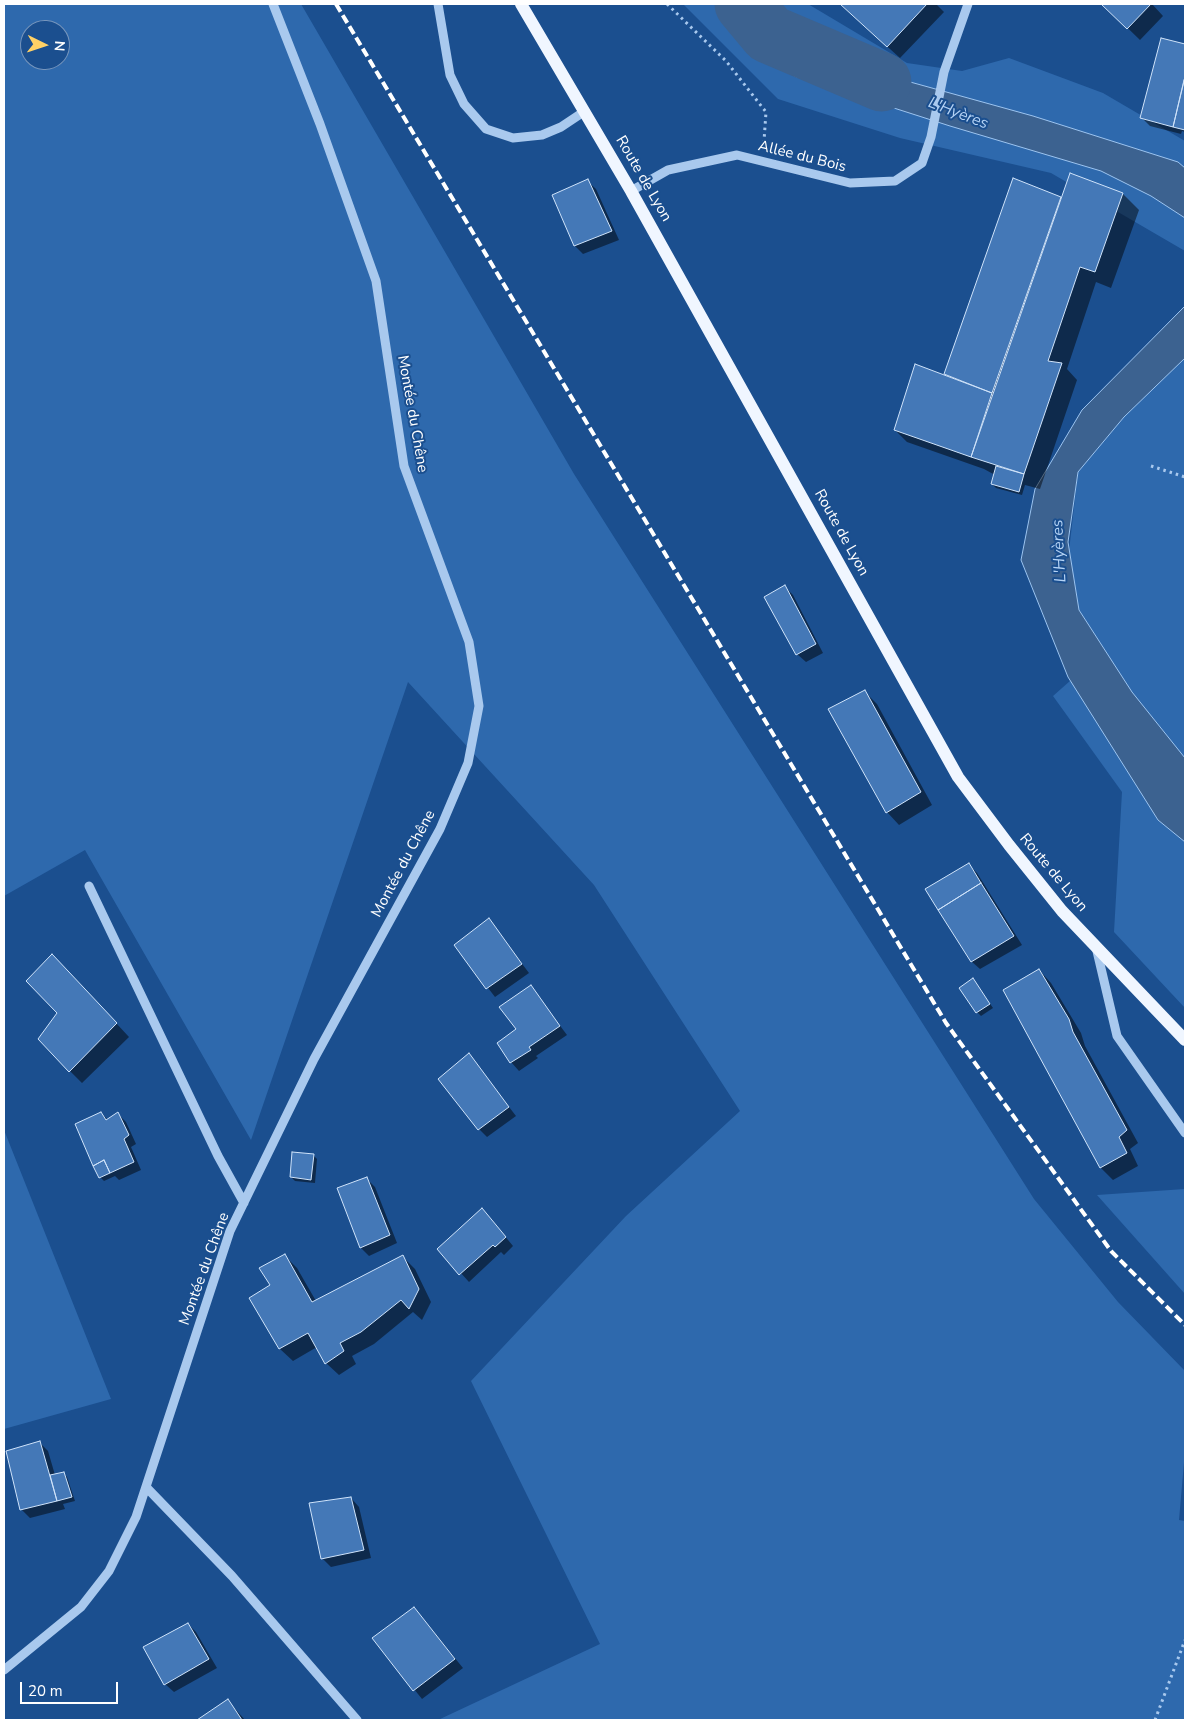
<!DOCTYPE html>
<html>
<head>
<meta charset="utf-8">
<style>
	body { margin:0 }
	#map { position:relative; width:1189px; height:1724px; overflow:hidden; background:#1b4f8f; font-family:"Nunito Sans",sans-serif }
	canvas { display:block }
	.frame { position:absolute; inset:0; border:5px solid #fff; pointer-events:none }
	.north { position:absolute; left:20px; top:20px; width:50px; height:50px; box-sizing:border-box; background:#1b4f8f; border:1px solid #7695bc; border-radius:50%; rotate:94deg; font-size:14px; font-weight:700; line-height:20px; text-align:center; color:#fff }
	.north::after { content:''; display:block; margin:auto; width:18px; height:22px; background:#ffd166; clip-path:polygon(50% 0,100% 100%,50% 72%,0 100%) }
	.scale { position:absolute; left:20px; top:1682px; width:98px; height:22px; box-sizing:border-box; border:2px solid #fff; border-top:0; padding-left:6px; font-size:15px; line-height:18px; white-space:nowrap; color:#fff; -webkit-text-stroke:4px #1b4f8f; paint-order:stroke }
</style>
</head>
<body>
<div id="map">
<canvas width="1189" height="1724"></canvas>
<div class="frame"></div>
<div class="north">N</div>
<div class="scale">20 m</div>
</div>
<script>
const c = document.querySelector('canvas').getContext('2d');
c.lineJoin = 'round';
function fill(path, color) {
  c.fillStyle = color;
  c.fill(path, 'evenodd');
}
function poly(rows) {
  const path = new Path2D();
  for (const r of rows) {
    path.moveTo(r[0], r[1]);
    for (let i = 2; i < r.length; i += 2) path.lineTo(r[i], r[i + 1]);
  }
  return path;
}
function stroke(path, color, width, dash) {
  c.strokeStyle = color;
  c.lineWidth = width;
  c.lineCap = dash ? 'butt' : 'round';
  c.setLineDash(dash || []);
  c.stroke(path);
}
function write(font, color, halo, rows, align = 'center') {
  c.font = font + ' "Nunito Sans",sans-serif';
  c.lineWidth = 4;
  c.setLineDash([]);
  c.textBaseline = 'middle';
  c.strokeStyle = halo;
  c.fillStyle = color;
  for (const [text, x, y, turn = 0] of rows) {
    c.save();
    c.translate(x, y);
    c.rotate((+turn || 0) * Math.PI / 180);
    c.textAlign = isNaN(turn) ? turn : align;
    if (halo) c.strokeText(text, 0, 0);
    c.fillText(text, 0, 0);
    c.restore();
  }
}
fill(poly([
	[4,4,301,4,574,474,1034,1199,1118,1302,1185,1371,1185,1451,1179,1520,1185,1521,1185,1720,438,1720,600,1644,471,1381,626,1216,740,1111,594,885,408,682,251,1140,85,850,4,896],
	[30,30,60,30,60,60,30,60],
	[683,4,808,4,907,63,962,71,1009,58,1103,93,1185,141,1185,251,1051,173,900,138,778,99],
	[1185,355,1185,1008,1114,932,1122,792,1053,696,1105,650,1079,610,1069,551,1078,472,1124,417],
	[4,1130,111,1399,4,1429],
	[1185,1189,1185,1294,1097,1195]
]), '#2e69ad');
const water = poly([
	[816,32,903,80,1033,116,1178,162,1185,168,1185,218,1151,196,1101,171,950,126,794,76,816,32],
	[1185,306,1185,358,1124,417,1078,472,1068,542,1079,610,1132,692,1185,758,1185,842,1158,820,1068,677,1021,560,1035,489,1082,410,1185,306]
]);
fill(water, '#3c6290');
stroke(water, '#9cc4f0', 1);
fill(poly([
	[840,4,936,4,944,12,900,58],
	[1103,4,1152,4,1163,16,1140,40],
	[1162,40,1185,45,1185,132,1182,131,1181,134,1150,126,1142,118],
	[1014,179,1062,199,1123,194,1139,210,1111,288,1096,282,1067,369,1077,380,1040,489,1025,485,1022,495,996,488,992,484,995,475,984,469,907,442,895,430,945,375],
	[587,181,596,189,619,240,583,254,575,246,553,195],
	[785,587,793,595,823,653,806,662,797,654],
	[864,691,877,704,932,805,899,825,887,812],
	[969,865,977,873,1022,945,980,969,971,961],
	[489,920,529,973,495,997,455,945],
	[65,968,129,1037,82,1083,70,1071,58,1013],
	[1039,970,1051,983,1081,1033,1085,1046,1138,1143,1130,1149,1138,1166,1113,1180,1101,1168,1004,991],
	[973,979,993,1008,981,1016,977,1012],
	[531,987,567,1035,536,1056,538,1058,519,1071,511,1062,517,1030],
	[469,1055,516,1116,487,1137,479,1129],
	[101,1113,108,1120,118,1114,126,1122,136,1144,131,1147,141,1170,119,1180,115,1176,104,1181,100,1177],
	[313,1155,317,1159,315,1183,295,1181,291,1177],
	[366,1178,375,1187,397,1243,369,1256,361,1248,339,1189],
	[490,1218,513,1246,504,1255,501,1252,469,1282,439,1249],
	[285,1256,297,1268,316,1301,403,1257,415,1269,431,1302,422,1320,413,1312,374,1344,352,1356,356,1364,339,1375,326,1363,317,1347,293,1361,280,1349,250,1298,271,1285],
	[40,1443,48,1451,55,1475,63,1473,67,1477,75,1501,63,1504,65,1509,30,1518,21,1509],
	[351,1498,359,1507,371,1558,331,1567,322,1558],
	[414,1608,463,1668,422,1699,373,1638],
	[188,1624,196,1632,217,1668,174,1692,165,1684],
	[228,1701,245,1720,200,1720]
]), '#0007');
stroke(poly([
	[744,4,769,34,882,82]
]), '#3c6290', 59);
const building = poly([
	[840,4,927,4,887,47,840,4],
	[1101,4,1151,4,1127,29,1101,4],
	[1161,38,1185,44,1185,77,1173,127,1140,118,1161,38],
	[1184,80,1185,80,1185,130,1173,127,1184,80],
	[1070,173,1123,193,1095,272,1080,267,1048,361,1062,363,1024,474,971,457,1070,173],
	[1013,178,1061,197,992,393,944,374,1013,178],
	[588,179,612,231,574,246,552,195,588,179],
	[915,364,992,393,971,457,894,430,915,364],
	[996,466,1024,474,1019,492,991,484,996,466],
	[785,585,816,644,796,655,764,597,785,585],
	[865,690,921,792,886,813,828,709,865,690],
	[969,863,981,883,938,910,925,889,969,863],
	[981,883,1014,936,971,962,938,910,981,883],
	[489,918,522,964,486,989,454,945,489,918],
	[52,954,117,1023,69,1072,38,1039,57,1013,26,981,52,954],
	[1039,969,1069,1019,1073,1032,1127,1130,1119,1137,1127,1153,1100,1168,1003,990,1039,969],
	[973,978,990,1004,976,1013,959,988,973,978],
	[531,985,560,1026,529,1047,531,1050,510,1063,497,1043,516,1029,499,1007,531,985],
	[469,1053,509,1107,478,1130,438,1079,469,1053],
	[101,1112,106,1120,118,1112,129,1135,124,1139,134,1162,110,1173,104,1160,93,1166,75,1124,101,1112],
	[292,1152,314,1154,311,1180,290,1177,292,1152],
	[104,1160,110,1173,99,1178,93,1166,104,1160],
	[367,1177,390,1235,360,1248,337,1188,367,1177],
	[482,1208,506,1237,495,1247,493,1245,459,1275,437,1249,482,1208],
	[285,1254,312,1302,403,1255,419,1289,409,1309,401,1300,361,1332,340,1343,344,1351,325,1364,308,1333,279,1349,249,1298,270,1285,259,1268,285,1254],
	[40,1441,57,1501,20,1510,6,1451,40,1441],
	[64,1472,72,1497,57,1501,50,1475,64,1472],
	[351,1497,364,1550,321,1559,309,1503,351,1497],
	[414,1607,455,1659,413,1691,372,1638,414,1607],
	[188,1623,209,1659,164,1685,143,1647,188,1623],
	[228,1699,242,1720,197,1720,228,1699]
]);
fill(building, '#4478b7');
stroke(building, '#cfe3fa', 1);
stroke(poly([
	[667,4,726,61,766,112,764,141],
	[1151,466,1185,477],
	[1155,1720,1185,1640]
]), '#a9c9ee', 3, [2.5, 4]);
stroke(poly([
	[438,4,450,75,464,104,486,129,513,138,542,135,561,127,585,111],
	[631,191,668,170,737,155,850,183,895,181,922,163,931,137,944,72,968,4],
	[89,886,218,1156,244,1203],
	[1096,947,1117,1036,1185,1133],
	[146,1487,232,1576,357,1720],
	[4,1670,81,1607,109,1571,136,1517,230,1231,314,1059,440,829,468,763,479,706,469,642,404,466,376,281,320,124,273,4]
]), '#a9c9ee', 9);
stroke(poly([
	[521,4,631,191,958,777,1009,845,1062,911,1185,1040]
]), '#f0f6ff', 12);
stroke(poly([
	[336,4,946,1023,1111,1251,1185,1325]
]), '#fff', 4, [9, 4]);
write('15px', '#fff', '#1b4f8f', [
	["Allée du Bois",802,157,14],
	["Route de Lyon",643,179,60],
	["Montée du Chêne",412,414,80],
	["Route de Lyon",841,533,61],
	["Montée du Chêne",404,864,-62],
	["Route de Lyon",1053,873,50],
	["Montée du Chêne",205,1269,-70]
]);
write('italic 16px', '#b5d3f5', '#1b4f8f', [
	["L'Hyères",958,114,21],
	["L'Hyères",1060,551,-93]
]);
</script>
</body>
</html>
